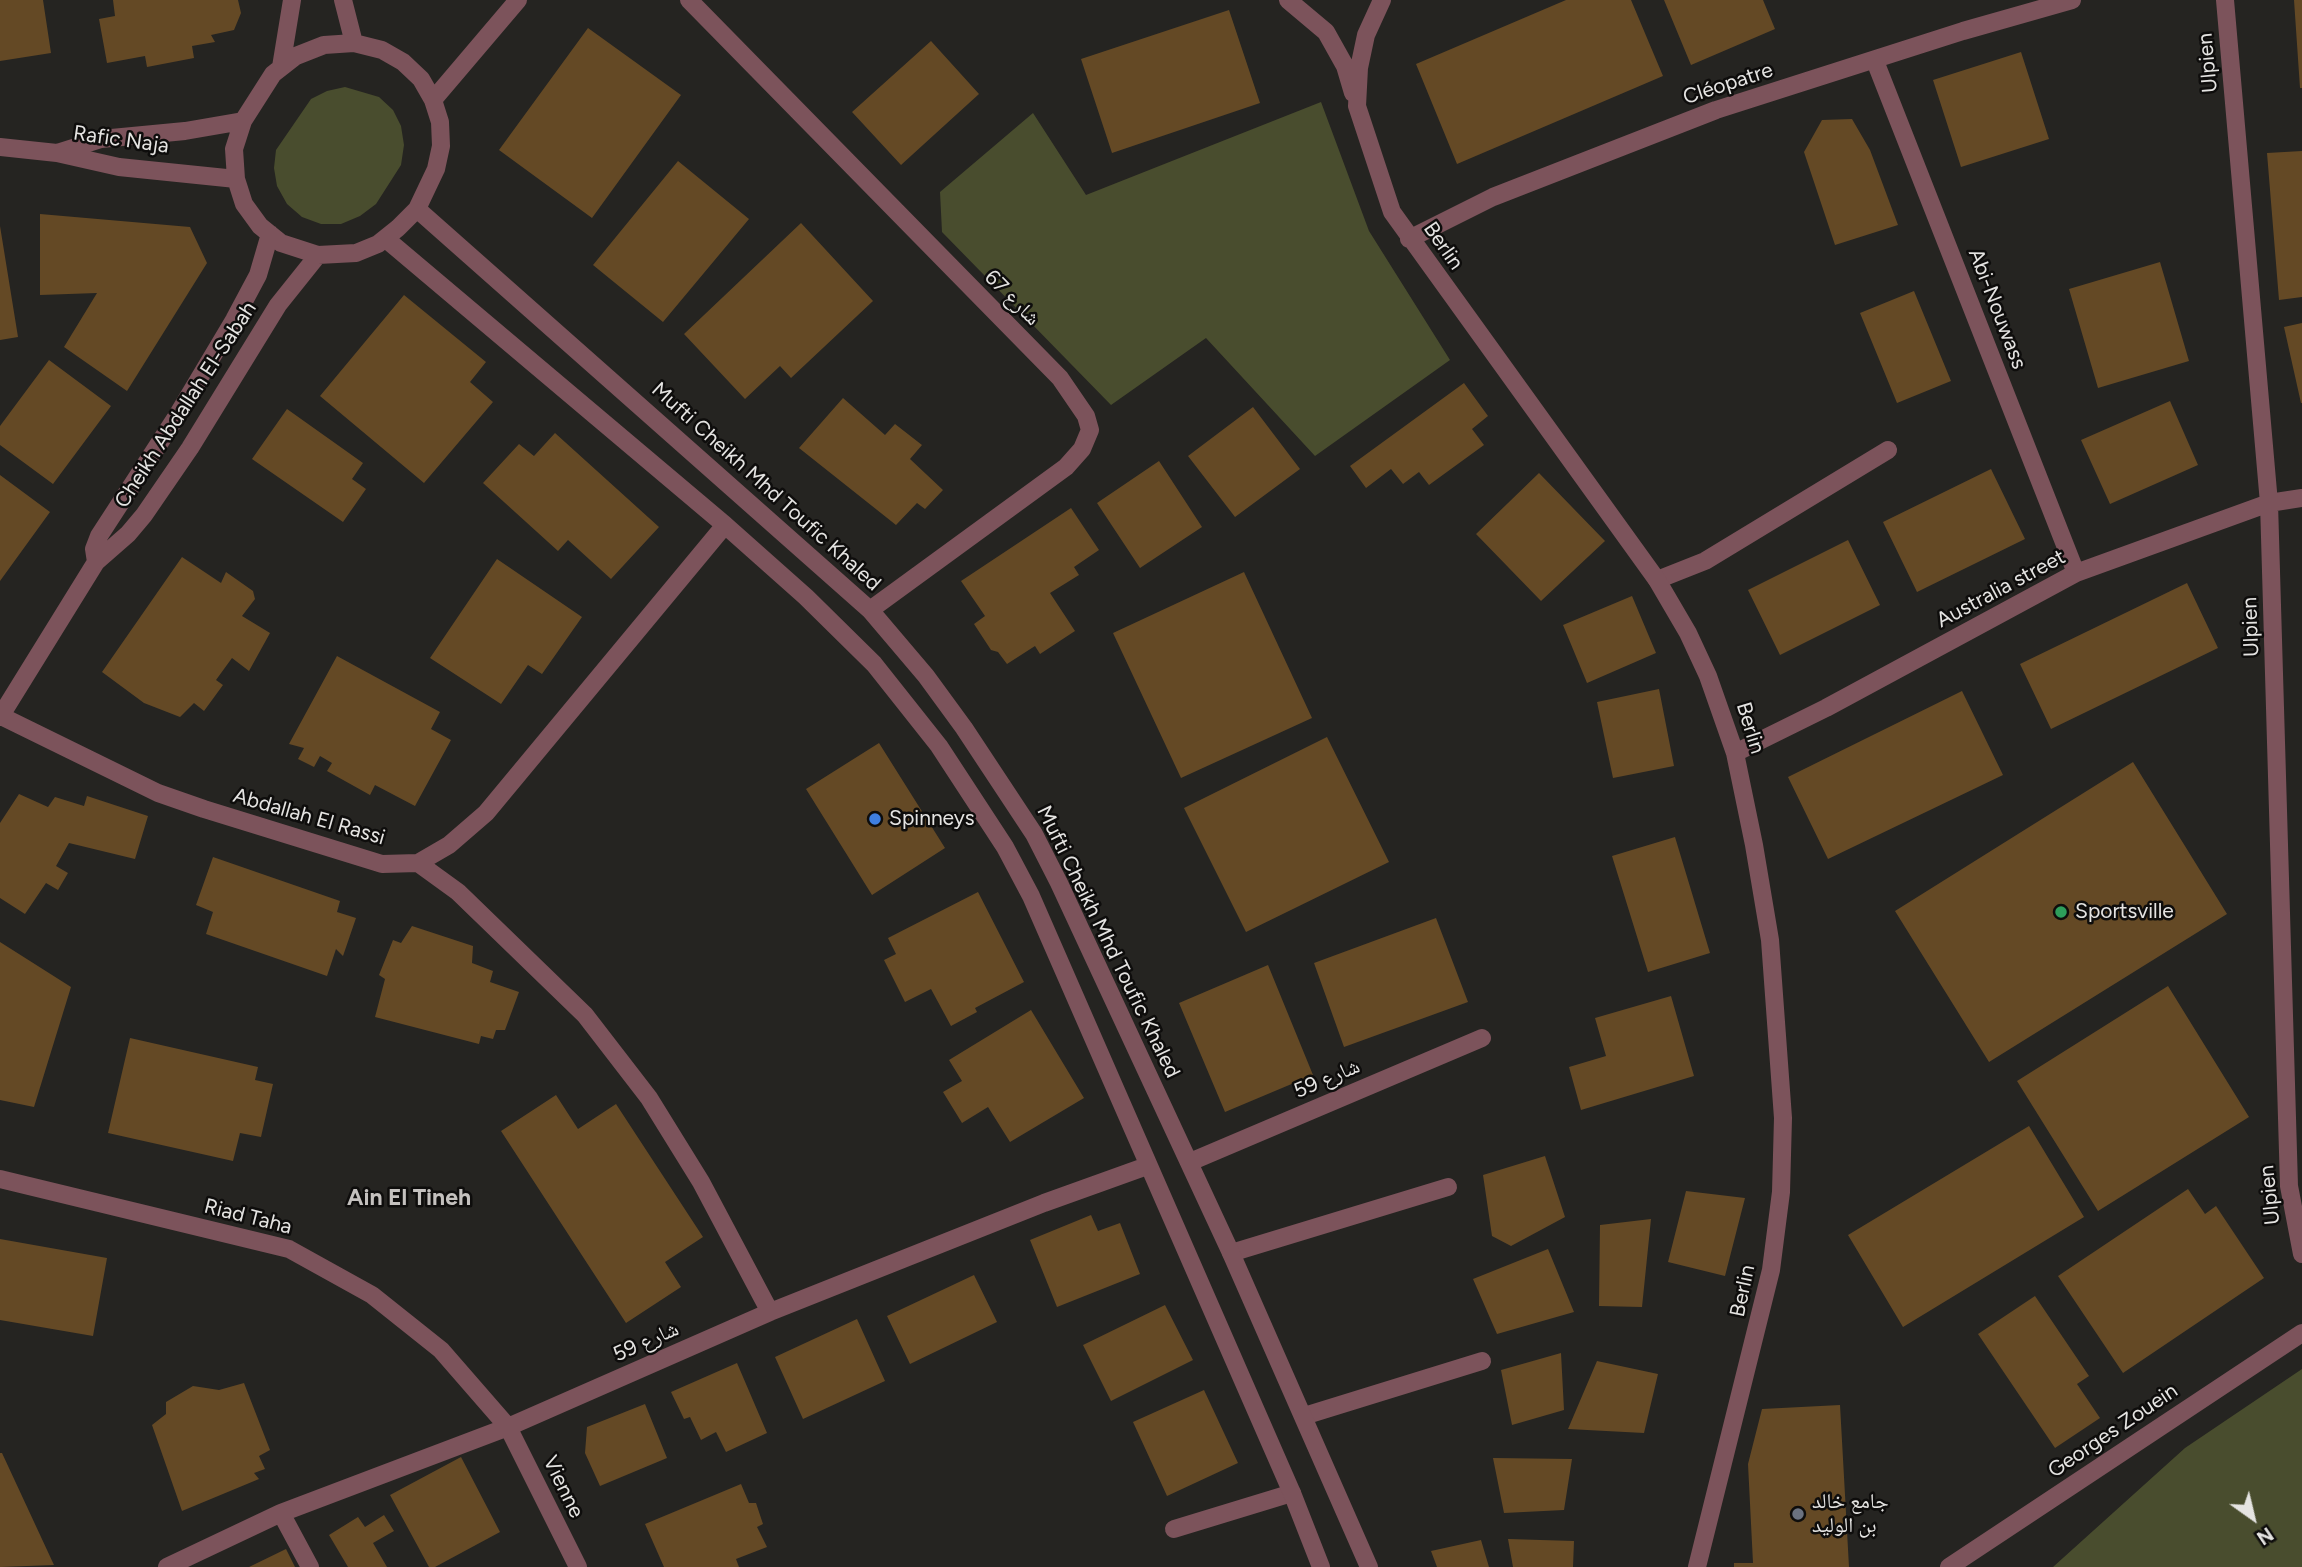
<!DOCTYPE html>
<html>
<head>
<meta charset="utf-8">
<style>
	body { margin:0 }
	#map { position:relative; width:2302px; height:1567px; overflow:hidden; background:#252421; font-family:Figtree,sans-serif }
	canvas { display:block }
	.north { position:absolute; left:2218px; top:1483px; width:70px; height:70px; -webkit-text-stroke:5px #0e0d0c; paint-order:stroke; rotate:146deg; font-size:19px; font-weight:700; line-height:28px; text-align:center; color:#e5e4e2 }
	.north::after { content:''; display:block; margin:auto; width:24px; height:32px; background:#e5e4e2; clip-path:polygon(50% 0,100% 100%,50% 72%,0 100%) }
</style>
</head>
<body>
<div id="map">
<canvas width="2302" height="1567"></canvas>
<div class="north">N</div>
</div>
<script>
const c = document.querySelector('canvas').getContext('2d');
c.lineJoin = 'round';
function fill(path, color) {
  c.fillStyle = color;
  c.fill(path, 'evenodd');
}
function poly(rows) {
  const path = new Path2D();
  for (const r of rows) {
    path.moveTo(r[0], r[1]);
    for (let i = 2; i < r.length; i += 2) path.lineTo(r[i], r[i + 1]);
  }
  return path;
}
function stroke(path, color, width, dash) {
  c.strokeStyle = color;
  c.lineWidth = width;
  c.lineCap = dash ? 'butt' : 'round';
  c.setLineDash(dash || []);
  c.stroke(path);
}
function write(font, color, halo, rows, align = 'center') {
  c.font = font + ' Figtree,"Noto Naskh Arabic",sans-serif';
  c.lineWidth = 5;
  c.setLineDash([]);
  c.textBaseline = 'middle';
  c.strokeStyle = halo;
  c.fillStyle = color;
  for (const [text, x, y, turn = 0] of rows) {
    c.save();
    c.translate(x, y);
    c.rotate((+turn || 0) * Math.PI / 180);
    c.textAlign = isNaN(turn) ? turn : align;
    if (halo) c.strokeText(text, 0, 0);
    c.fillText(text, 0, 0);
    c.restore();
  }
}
fill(poly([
	[345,87,379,97,393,110,401,126,404,145,401,165,376,204,360,216,341,224,321,224,302,217,287,204,277,186,274,168,276,150,311,99,327,91],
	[1321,102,1369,231,1450,360,1315,456,1206,338,1111,405,942,232,940,192,1033,113,1086,195],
	[2302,1369,2302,1567,2053,1567,2185,1448]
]), '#494d2e');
fill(poly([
	[0,0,43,0,51,53,0,61],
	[113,0,238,0,241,13,234,30,211,35,215,42,192,46,194,58,147,67,145,56,107,63,99,19,115,16],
	[1566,0,1631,0,1663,76,1457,164,1416,64],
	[1664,0,1763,0,1775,29,1691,65],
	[2294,0,2302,0,2302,88,2300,88],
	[1229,10,1260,103,1112,153,1081,59],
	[588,28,681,95,592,218,499,150],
	[931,41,979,94,901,165,852,112],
	[2021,52,2049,139,1961,167,1933,80],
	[1852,119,1870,150,1898,225,1835,245,1804,152,1822,120],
	[2302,151,2302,297,2279,300,2267,153],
	[678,161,749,219,663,322,593,265],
	[40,214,190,227,207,263,127,391,64,347,97,293,40,295],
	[801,223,873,301,791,378,780,366,745,399,684,334],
	[0,226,18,337,0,340],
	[2160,262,2189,361,2098,388,2069,289],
	[1914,291,1951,381,1897,403,1860,313],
	[404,295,486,362,470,382,493,402,424,483,320,396],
	[2302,323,2302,403,2301,403,2284,327],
	[49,360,111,406,53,484,0,445,0,426],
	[1464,383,1488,416,1472,429,1484,445,1429,485,1419,472,1403,484,1391,469,1366,488,1350,466],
	[843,398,885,435,895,424,922,445,910,459,943,490,925,509,917,503,896,525,799,448],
	[2170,401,2198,465,2110,504,2081,440],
	[1253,407,1300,469,1235,517,1188,456],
	[287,409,363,463,352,479,366,489,343,522,252,459],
	[555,433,659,527,611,579,568,540,558,551,483,483,519,444,534,456],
	[1159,461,1202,527,1140,568,1097,503],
	[1991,469,2025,539,1917,592,1883,522],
	[1539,473,1605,541,1541,601,1476,534],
	[0,475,50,512,0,581],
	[1071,508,1099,550,1074,567,1079,575,1050,593,1075,631,1040,654,1035,646,1007,664,998,652,991,650,974,624,985,616,961,581],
	[1848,540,1880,605,1780,655,1748,590],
	[182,557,221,583,226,572,253,591,255,599,242,616,270,633,249,671,232,658,216,680,223,685,204,711,194,703,180,717,144,703,102,672],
	[497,559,582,617,542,674,528,665,501,704,430,658],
	[1244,572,1312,718,1181,778,1113,633],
	[2187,583,2218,648,2051,729,2020,664],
	[1632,596,1656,653,1587,683,1563,625],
	[337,656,440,712,431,729,451,740,415,806,375,785,370,795,327,771,332,763,320,756,314,767,298,759,304,748,289,744],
	[1659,689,1674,766,1613,778,1597,702],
	[1962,691,2003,775,1828,859,1788,777],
	[1327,737,1389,862,1246,932,1184,808],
	[879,743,945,848,872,895,806,789],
	[2133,762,2227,914,1989,1062,1895,911],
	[19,794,48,807,55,797,84,806,87,796,148,816,135,859,69,843,56,866,68,873,58,890,46,883,25,914,0,898,0,823],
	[1675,837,1710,953,1648,972,1612,856],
	[213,857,340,901,337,912,356,918,343,956,336,949,327,976,206,934,213,912,196,905],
	[978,892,1024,982,975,1008,977,1012,951,1026,931,989,905,1002,884,960,896,954,888,938],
	[1436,918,1468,1002,1344,1047,1314,963],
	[412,926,473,946,472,963,493,971,490,982,519,992,505,1030,496,1030,493,1039,481,1036,479,1044,375,1017,385,979,379,975,393,940,401,943],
	[0,942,71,987,34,1107,0,1100],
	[1268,965,1313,1075,1225,1112,1179,1003],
	[2168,986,2249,1117,2098,1211,2017,1081],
	[1671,996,1694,1076,1581,1110,1569,1067,1606,1056,1595,1018],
	[1031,1010,1084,1098,1010,1142,988,1107,962,1123,943,1092,962,1081,949,1060],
	[130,1038,258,1067,255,1080,273,1084,261,1137,240,1133,233,1161,108,1133],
	[556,1095,578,1129,616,1104,703,1237,665,1262,681,1287,626,1323,501,1131],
	[2029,1126,2084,1217,1903,1327,1848,1235],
	[1545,1156,1565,1217,1511,1246,1492,1236,1483,1175],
	[2188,1189,2205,1214,2216,1206,2264,1278,2123,1373,2058,1276],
	[1686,1191,1745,1198,1725,1276,1668,1262],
	[1091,1215,1098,1231,1120,1223,1140,1274,1057,1307,1030,1240],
	[1651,1219,1642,1307,1599,1306,1600,1225],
	[0,1239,107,1258,93,1336,0,1320],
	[1548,1249,1574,1312,1497,1334,1473,1279],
	[974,1275,997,1322,910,1364,887,1316],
	[2035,1296,2089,1376,2077,1384,2100,1418,2055,1448,1978,1334],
	[1165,1305,1193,1360,1111,1401,1083,1345],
	[857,1319,885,1381,803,1419,775,1357],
	[1561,1353,1564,1410,1512,1425,1501,1370],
	[1597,1361,1658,1374,1644,1433,1568,1429],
	[737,1363,767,1433,726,1452,716,1432,701,1440,690,1417,684,1419,671,1392],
	[244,1383,270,1450,259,1456,265,1469,254,1473,259,1479,182,1511,152,1425,166,1414,166,1402,193,1386,219,1390],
	[1204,1390,1238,1463,1167,1496,1133,1422],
	[645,1404,667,1458,600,1486,585,1453,587,1427],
	[1840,1405,1849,1567,1734,1567,1734,1563,1753,1563,1748,1464,1762,1409],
	[0,1453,2,1453,54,1565,0,1567],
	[461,1457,500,1532,435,1567,429,1567,390,1495],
	[1493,1458,1572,1459,1564,1510,1504,1513],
	[741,1484,749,1503,756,1503,763,1524,757,1527,767,1547,736,1559,739,1567,664,1567,645,1524],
	[384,1515,394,1531,373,1543,387,1567,348,1567,329,1535,358,1517,365,1527],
	[1508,1539,1574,1541,1573,1567,1513,1567],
	[1481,1540,1489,1567,1437,1567,1431,1551],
	[286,1549,295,1567,249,1567]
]), '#644925');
stroke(poly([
	[1657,580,1705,561,1888,450],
	[1231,1253,1448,1187],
	[1304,1416,1482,1361],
	[1174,1529,1292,1493]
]), '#7c535b', 18);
stroke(poly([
	[343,0,354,43],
	[689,0,1060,378,1086,416,1090,430,1082,449,1066,467,870,610],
	[1288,0,1326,32,1345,66,1353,93],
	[1382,0,1366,35,1359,68,1357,106,1392,212,1657,580,1688,633,1708,676,1735,753,1754,845,1770,940,1783,1118,1781,1192,1771,1270,1697,1567],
	[2225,0,2269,503,2289,1186,2302,1254],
	[354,43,382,50,403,62,421,79,433,100,440,122,441,146,436,169,417,209,398,228,378,244,356,253,318,255,281,243,260,226,244,204,236,179,234,149,243,121,273,74,296,56,324,45,354,43],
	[1875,61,2076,573],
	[281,67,292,0],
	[433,100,518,0],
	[0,147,57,153,119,167,236,179],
	[57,153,101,139,185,131,243,121],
	[417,209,870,610,926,676,964,728,1034,834,1059,883,1231,1253,1369,1567],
	[386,239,725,525,806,597,874,664,939,746,1005,847,1031,896,1292,1493,1321,1567],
	[1409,239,1493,197,1716,110,1963,31,2072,0],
	[96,562,94,549,99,536,175,419,234,320,258,275,270,234],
	[1,716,158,793,204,809,382,864,418,863,449,845,486,813,725,525],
	[0,717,96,562,128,534,144,515,190,448,278,305,318,255],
	[1735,753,1826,708,2076,573,2269,503,2302,498],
	[418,863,458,892,585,1015,649,1098,701,1182,770,1312],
	[1190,1162,1482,1038],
	[0,1179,289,1249,372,1295,441,1350,508,1427,578,1567],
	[281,1513,310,1567],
	[167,1567,281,1513,508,1427,770,1312,1044,1203,1147,1166],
	[1949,1567,2302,1333]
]), '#7c535b', 18);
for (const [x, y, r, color] of [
	[875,819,7,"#3f7fe0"],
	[2061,912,7,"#2e9e5b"],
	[1798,1514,7,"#6b7280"]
]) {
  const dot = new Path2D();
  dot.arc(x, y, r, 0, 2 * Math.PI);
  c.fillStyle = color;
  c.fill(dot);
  stroke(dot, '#0e0d0c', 2.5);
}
write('21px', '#e5e4e2', '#0e0d0c', [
	["Ulpien",2208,63,-95],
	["Cléopatre",1728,84,-18],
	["Rafic Naja",121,140,8],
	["Berlin",1443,246,55],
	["شارع 67",1012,298,45],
	["Abi-Nouwass",1997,309,69],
	["Cheikh Abdallah El-Sabah",186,405,-57],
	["Mufti Cheikh Mhd Toufic Khaled",766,487,42],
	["Australia street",2001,589,-28],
	["Ulpien",2251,627,-92],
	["Berlin",1750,728,73],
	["Abdallah El Rassi",309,817,16],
	["Mufti Cheikh Mhd Toufic Khaled",1108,942,64],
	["شارع 59",1327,1079,-23],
	["Ulpien",2270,1195,-96],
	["Riad Taha",248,1217,14],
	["Berlin",1743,1291,-78],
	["شارع 59",646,1342,-24],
	["Georges Zouein",2113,1431,-34],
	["Vienne",563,1487,64]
]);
write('21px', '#e5e4e2', '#0e0d0c', [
	["Spinneys",889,819],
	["Sportsville",2075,912],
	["جامع خالد",1812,1502],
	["بن الوليد",1812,1526]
], 'left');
write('bold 23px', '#c4c1be', '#0e0d0c', [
	["Ain El Tineh",409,1198]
]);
</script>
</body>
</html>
